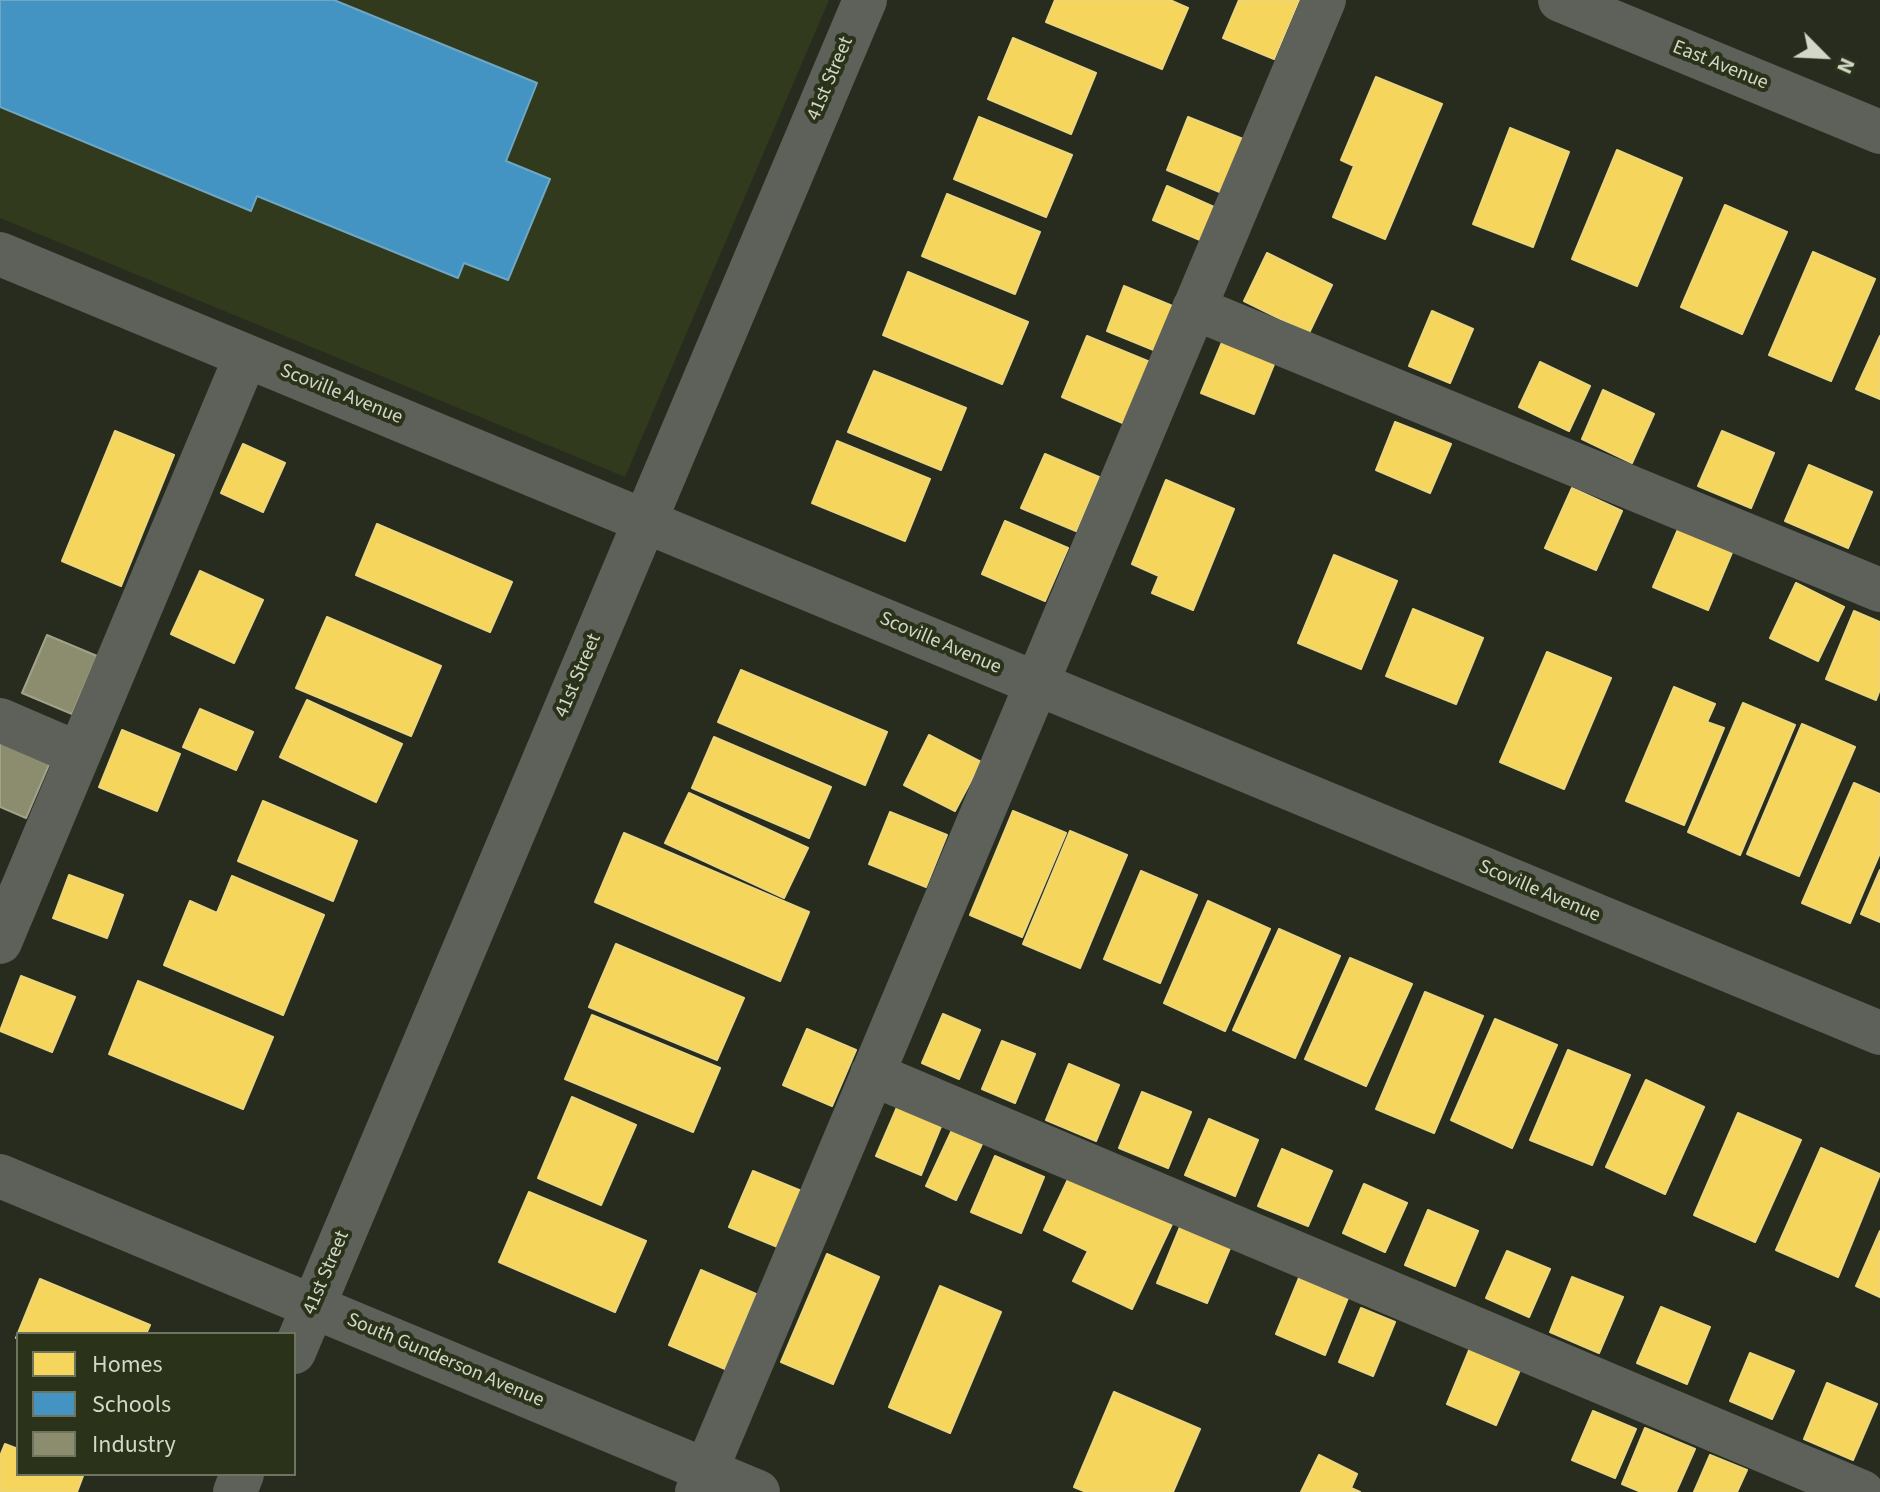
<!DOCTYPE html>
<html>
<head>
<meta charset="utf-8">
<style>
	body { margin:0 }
	#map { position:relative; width:1880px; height:1492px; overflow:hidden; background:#282c1f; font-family:"Source Sans 3",sans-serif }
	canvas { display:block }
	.legend { position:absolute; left:16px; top:1332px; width:280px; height:144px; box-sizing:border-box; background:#2a3219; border:2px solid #6d745f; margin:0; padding:10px 14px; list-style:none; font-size:24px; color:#d2d7c8 }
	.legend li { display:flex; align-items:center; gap:16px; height:40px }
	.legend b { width:40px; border:2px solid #6d745f }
	.north { position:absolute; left:1784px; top:16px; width:80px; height:80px; -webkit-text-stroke:6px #2a3219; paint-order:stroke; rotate:114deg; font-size:22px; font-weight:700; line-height:32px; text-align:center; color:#d2d7c8 }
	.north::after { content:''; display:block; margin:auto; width:28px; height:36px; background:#d2d7c8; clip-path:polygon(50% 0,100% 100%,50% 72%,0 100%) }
</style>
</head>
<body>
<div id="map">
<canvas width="1880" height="1492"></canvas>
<ul class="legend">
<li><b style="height:22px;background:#f6d55c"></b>Homes</li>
<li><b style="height:22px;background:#4393c3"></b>Schools</li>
<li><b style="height:22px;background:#8c8c6e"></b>Industry</li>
</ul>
<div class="north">N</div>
</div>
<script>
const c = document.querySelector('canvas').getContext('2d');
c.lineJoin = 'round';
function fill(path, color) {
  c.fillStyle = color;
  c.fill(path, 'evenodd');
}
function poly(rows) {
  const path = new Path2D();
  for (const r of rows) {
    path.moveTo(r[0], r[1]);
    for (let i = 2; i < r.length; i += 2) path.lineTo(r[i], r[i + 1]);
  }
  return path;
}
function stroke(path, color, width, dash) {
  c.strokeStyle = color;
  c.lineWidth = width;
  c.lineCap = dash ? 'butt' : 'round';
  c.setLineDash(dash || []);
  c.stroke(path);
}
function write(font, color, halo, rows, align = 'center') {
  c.font = font + ' "Source Sans 3",sans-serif';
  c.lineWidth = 8;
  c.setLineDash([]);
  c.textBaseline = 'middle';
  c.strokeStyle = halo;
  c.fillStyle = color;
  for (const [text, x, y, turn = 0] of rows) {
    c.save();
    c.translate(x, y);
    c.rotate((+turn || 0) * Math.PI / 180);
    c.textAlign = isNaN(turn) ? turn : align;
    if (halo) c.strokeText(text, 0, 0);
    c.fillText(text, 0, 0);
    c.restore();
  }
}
fill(poly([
	[0,0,829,0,625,477,0,218]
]), '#313a1c');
const homes = poly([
	[1055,0,1170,0,1188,8,1162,69,1046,22,1055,0],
	[1239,0,1299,0,1274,59,1223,38,1239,0],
	[1013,38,1096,73,1071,134,988,99,1013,38],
	[1376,77,1442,104,1385,239,1333,217,1354,166,1341,160,1376,77],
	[979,117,1072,155,1046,217,954,179,979,117],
	[1188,117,1243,139,1222,193,1167,170,1188,117],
	[1510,128,1569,152,1533,247,1473,224,1510,128],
	[1617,150,1682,178,1637,286,1572,259,1617,150],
	[1167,186,1214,207,1200,240,1153,220,1167,186],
	[947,194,1040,232,1015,294,922,256,947,194],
	[1725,205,1787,232,1742,334,1681,307,1725,205],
	[1813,252,1875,279,1831,381,1769,355,1813,252],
	[1267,253,1332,285,1309,333,1244,301,1267,253],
	[908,272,1028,322,1002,384,883,335,908,272],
	[1124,286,1175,307,1156,351,1107,331,1124,286],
	[1432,311,1473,329,1450,383,1409,366,1432,311],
	[1087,336,1150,362,1125,424,1062,397,1087,336],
	[1880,336,1880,399,1856,389,1880,336],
	[1223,340,1275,362,1254,414,1201,393,1223,340],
	[1540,362,1590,386,1569,431,1519,407,1540,362],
	[874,371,966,408,941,470,848,432,874,371],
	[1603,390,1654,414,1632,463,1582,439,1603,390],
	[1395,422,1451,444,1430,493,1376,470,1395,422],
	[115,431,174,455,121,586,62,561,115,431],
	[1722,431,1774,453,1751,508,1698,486,1722,431],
	[837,441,930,479,905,541,812,503,837,441],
	[243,444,285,463,263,512,221,493,243,444],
	[1045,454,1099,477,1076,531,1021,508,1045,454],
	[1809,465,1872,492,1848,548,1785,521,1809,465],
	[1166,480,1234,509,1193,610,1152,593,1159,576,1132,564,1166,480],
	[1572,488,1622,511,1596,570,1545,548,1572,488],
	[1005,521,1068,548,1045,601,982,574,1005,521],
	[377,524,512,582,490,632,356,575,377,524],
	[1679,527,1733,550,1708,610,1653,587,1679,527],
	[1334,555,1397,581,1361,669,1298,643,1334,555],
	[200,571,263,600,234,663,171,634,200,571],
	[1796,583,1844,607,1818,661,1770,638,1796,583],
	[1413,609,1483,638,1456,704,1386,676,1413,609],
	[1854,611,1880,622,1880,689,1876,700,1826,679,1854,611],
	[327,617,441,666,411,736,296,688,327,617],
	[1547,652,1611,678,1564,789,1500,762,1547,652],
	[741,670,887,732,865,785,718,722,741,670],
	[1674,687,1715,704,1707,722,1724,728,1684,825,1626,801,1674,687],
	[307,700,402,744,376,802,280,757,307,700],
	[1743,703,1795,725,1740,855,1688,832,1743,703],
	[200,709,253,732,236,770,183,747,200,709],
	[1802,724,1855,747,1799,876,1747,854,1802,724],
	[122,730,180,754,157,811,99,787,122,730],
	[929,735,981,762,955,811,904,785,929,735],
	[714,737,831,787,809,838,692,788,714,737],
	[1854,783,1880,794,1880,853,1850,923,1802,903,1854,783],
	[689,793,808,848,784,898,665,843,689,793],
	[263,801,357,841,333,901,238,861,263,801],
	[1013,811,1066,833,1022,937,970,915,1013,811],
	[890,812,947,835,926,887,869,864,890,812],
	[1070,831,1127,855,1080,968,1023,944,1070,831],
	[624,833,809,912,780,981,595,902,624,833],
	[1880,870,1880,922,1861,914,1880,870],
	[1141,871,1197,895,1160,983,1104,959,1141,871],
	[69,875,123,895,107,938,53,918,69,875],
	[232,876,324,915,283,1015,164,965,190,901,217,913,232,876],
	[1208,901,1270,929,1225,1031,1164,1003,1208,901],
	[1279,929,1340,956,1295,1058,1233,1030,1279,929],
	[616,944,744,998,717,1060,589,1007,616,944],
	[1350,958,1412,984,1366,1086,1305,1059,1350,958],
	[21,976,75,997,52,1052,0,1031,21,976],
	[138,981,273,1037,243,1109,109,1054,138,981],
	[1425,992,1483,1016,1434,1133,1376,1109,1425,992],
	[943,1014,980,1030,959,1079,922,1063,943,1014],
	[592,1015,720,1068,693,1132,565,1079,592,1015],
	[1495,1019,1557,1045,1512,1148,1451,1120,1495,1019],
	[807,1029,856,1050,832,1106,783,1085,807,1029],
	[1002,1041,1035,1054,1015,1103,982,1089,1002,1041],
	[1568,1050,1630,1075,1592,1165,1530,1140,1568,1050],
	[1069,1064,1119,1085,1096,1141,1046,1120,1069,1064],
	[1646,1080,1704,1107,1665,1194,1606,1167,1646,1080],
	[1142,1092,1191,1112,1168,1168,1119,1148,1142,1092],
	[572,1097,636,1125,601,1205,538,1178,572,1097],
	[898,1105,942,1124,921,1175,876,1156,898,1105],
	[1738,1113,1801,1140,1755,1242,1694,1215,1738,1113],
	[1209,1119,1258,1140,1235,1196,1185,1175,1209,1119],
	[952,1130,982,1144,956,1200,926,1186,952,1130],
	[1821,1148,1880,1174,1838,1277,1776,1250,1821,1148],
	[1282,1149,1332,1171,1308,1226,1258,1206,1282,1149],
	[995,1156,1044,1177,1021,1233,971,1212,995,1156],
	[753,1171,804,1192,780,1248,729,1227,753,1171],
	[1071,1173,1173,1222,1132,1309,1073,1281,1088,1251,1044,1230,1071,1173],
	[1364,1184,1407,1203,1385,1252,1343,1233,1364,1184],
	[529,1192,646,1241,615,1312,499,1262,529,1192],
	[1428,1210,1478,1231,1455,1286,1405,1265,1428,1210],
	[1180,1227,1230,1248,1207,1303,1157,1283,1180,1227],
	[1880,1231,1880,1297,1856,1286,1880,1231],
	[1507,1251,1550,1269,1529,1317,1486,1298,1507,1251],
	[827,1254,879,1277,833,1384,781,1362,827,1254],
	[701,1270,756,1294,725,1369,669,1345,701,1270],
	[1572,1277,1623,1297,1599,1353,1550,1332,1572,1277],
	[1299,1278,1348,1298,1325,1355,1276,1334,1299,1278],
	[40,1279,150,1325,146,1334,18,1334,16,1338,40,1279],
	[940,1286,1001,1312,950,1433,889,1407,940,1286],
	[1661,1307,1710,1327,1687,1384,1637,1363,1661,1307],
	[1361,1308,1395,1322,1373,1376,1339,1362,1361,1308],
	[1470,1348,1520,1370,1496,1425,1447,1404,1470,1348],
	[1750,1353,1794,1371,1772,1419,1730,1401,1750,1353],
	[1827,1383,1877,1404,1853,1460,1804,1439,1827,1383],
	[1114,1392,1200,1429,1173,1492,1086,1492,1074,1487,1114,1392],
	[1593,1411,1636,1429,1615,1478,1572,1460,1593,1411],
	[1645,1428,1695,1449,1676,1492,1641,1492,1622,1484,1645,1428],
	[5,1444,18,1449,18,1474,77,1474,83,1476,77,1492,0,1492,0,1456,5,1444],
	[1319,1455,1357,1474,1351,1488,1360,1492,1301,1492,1319,1455],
	[1710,1455,1747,1470,1737,1492,1694,1492,1710,1455]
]);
fill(homes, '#f6d55c');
stroke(homes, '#ebd67c', 2);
const schools = poly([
	[0,0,334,0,537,83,506,161,550,179,508,280,464,263,458,278,257,196,251,211,0,107,0,0]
]);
fill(schools, '#4393c3');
stroke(schools, '#6ea7c4', 2);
const industry = poly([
	[47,635,97,656,72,714,22,693,47,635],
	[0,741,51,760,26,818,0,807,0,741]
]);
fill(industry, '#8c8c6e');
stroke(industry, '#a1a289', 2);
stroke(poly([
	[1560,0,1880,132],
	[0,254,1880,1033],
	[1194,308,1880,590],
	[0,720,79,754],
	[0,942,246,356],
	[872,1074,1862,1492],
	[0,1176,758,1492],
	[294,1352,865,0],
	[235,1492,242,1474],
	[697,1492,1324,0]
]), '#5e615a', 44);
write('20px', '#d2d7c8', '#2a3219', [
	["East Avenue",1720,66,22],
	["41st Street",831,79,-67],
	["Scoville Avenue",341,395,22],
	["Scoville Avenue",940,644,23],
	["41st Street",579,676,-67],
	["Scoville Avenue",1539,892,23],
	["41st Street",327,1273,-67],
	["South Gunderson Avenue",445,1361,23]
]);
</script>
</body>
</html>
